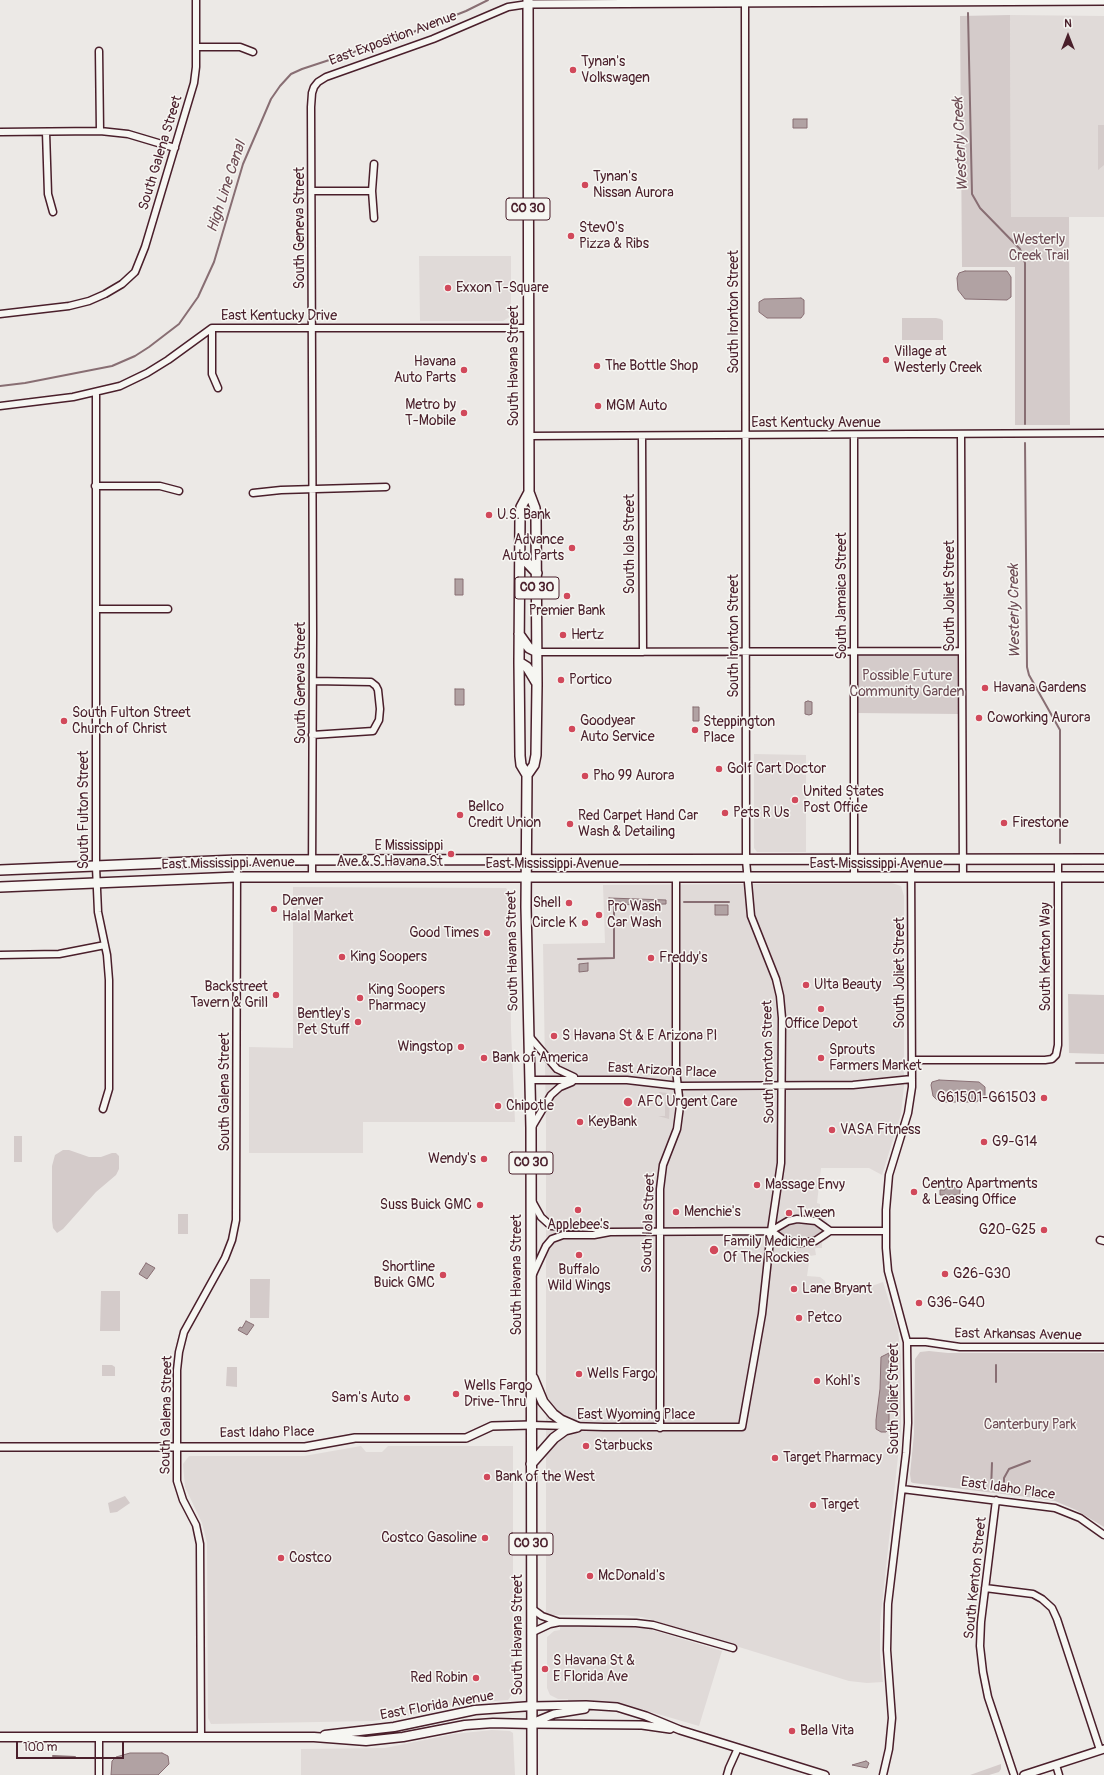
<!DOCTYPE html>
<html>
<head>
<meta charset="utf-8">
<style>
	body { margin:0 }
	#map { position:relative; width:1104px; height:1775px; overflow:hidden; background:#ece9e6; font-family:Pangolin,sans-serif }
	canvas { display:block }
	.north { position:absolute; left:1048px; top:16px; width:40px; height:40px; -webkit-text-stroke:3px #f6f6f2; paint-order:stroke; rotate:0deg; font-size:11px; font-weight:700; line-height:16px; text-align:center; color:#4a1f2b }
	.north::after { content:''; display:block; margin:auto; width:14px; height:18px; background:#4a1f2b; clip-path:polygon(50% 0,100% 100%,50% 72%,0 100%) }
	.scale { position:absolute; left:16px; top:1741px; width:108px; height:18px; box-sizing:border-box; border:2px solid #4a1f2b; border-top:0; padding-left:5px; font-size:12px; line-height:14px; white-space:nowrap; color:#4a1f2b; -webkit-text-stroke:3px #f6f6f2; paint-order:stroke }
</style>
</head>
<body>
<div id="map">
<canvas width="1104" height="1775"></canvas>
<div class="north">N</div>
<div class="scale">100 m</div>
</div>
<script>
const c = document.querySelector('canvas').getContext('2d');
c.lineJoin = 'round';
function fill(path, color) {
  c.fillStyle = color;
  c.fill(path, 'evenodd');
}
function poly(rows) {
  const path = new Path2D();
  for (const r of rows) {
    path.moveTo(r[0], r[1]);
    for (let i = 2; i < r.length; i += 2) path.lineTo(r[i], r[i + 1]);
  }
  return path;
}
function stroke(path, color, width, dash) {
  c.strokeStyle = color;
  c.lineWidth = width;
  c.lineCap = dash ? 'butt' : 'round';
  c.setLineDash(dash || []);
  c.stroke(path);
}
function write(font, color, halo, rows, align = 'center') {
  c.font = font + ' Pangolin,sans-serif';
  c.lineWidth = 3;
  c.setLineDash([]);
  c.textBaseline = 'middle';
  c.strokeStyle = halo;
  c.fillStyle = color;
  for (const [text, x, y, turn = 0] of rows) {
    c.save();
    c.translate(x, y);
    c.rotate((+turn || 0) * Math.PI / 180);
    c.textAlign = isNaN(turn) ? turn : align;
    if (halo) c.strokeText(text, 0, 0);
    c.fillText(text, 0, 0);
    c.restore();
  }
}
fill(poly([
	[1010,15,1104,16,1104,217,1011,217],
	[419,256,511,256,511,316,503,321,420,321],
	[754,754,806,755,806,852,757,852,754,848],
	[892,883,901,886,904,896,904,1086,901,1114,882,1175,869,1168,821,1168,817,1203,820,1204,820,1217,825,1219,829,1225,829,1235,828,1239,822,1242,822,1248,816,1248,815,1249,816,1255,810,1256,807,1276,820,1277,825,1281,826,1288,866,1288,883,1282,898,1330,901,1357,901,1429,880,1623,880,1654,883,1682,867,1683,849,1681,642,1617,623,1615,546,1615,546,1125,543,944,605,943,603,885],
	[293,887,506,888,509,892,511,1030,515,1122,363,1122,363,1153,249,1153,249,1047,293,1048],
	[361,1446,366,1452,382,1452,388,1446,513,1446,513,1693,508,1700,457,1704,408,1716,373,1721,211,1724,208,1718,207,1543,202,1523,185,1487,183,1464,189,1456,304,1456],
	[560,1622,653,1625,652,1630,722,1651,699,1726,620,1703,568,1701,568,1699,558,1699,550,1695,547,1688,547,1637,554,1631,560,1630],
	[492,1730,510,1731,513,1733,515,1775,301,1775,301,1749,385,1748,454,1734]
]), '#e0dad8');
fill(poly([
	[1010,15,1011,217,1069,217,1070,425,1015,425,1015,267,962,267,960,16],
	[1098,125,1104,125,1104,165,1098,170],
	[902,318,936,318,941,319,943,321,943,340,902,340],
	[957,654,958,714,857,713,857,655],
	[1068,994,1104,995,1104,1054,1069,1053],
	[659,1092,667,1093,670,1097,669,1119,658,1116,665,1116,665,1095,659,1095],
	[14,1136,22,1136,22,1162,14,1162],
	[63,1150,69,1150,89,1157,101,1157,112,1153,116,1153,119,1156,119,1169,116,1175,96,1192,63,1229,57,1233,53,1228,52,1220,52,1166,55,1155],
	[178,1214,188,1214,188,1234,178,1234],
	[808,1219,830,1231,815,1241,793,1243,771,1231,779,1226],
	[250,1279,270,1279,269,1318,250,1318],
	[101,1291,120,1291,120,1331,100,1331],
	[929,1351,948,1353,1104,1353,1104,1527,1076,1510,1055,1501,1027,1497,913,1483,911,1482,910,1474,914,1434,915,1359,920,1352],
	[102,1365,112,1365,115,1367,115,1376,102,1376],
	[227,1367,237,1367,237,1387,226,1386],
	[125,1496,130,1503,117,1512,110,1513,108,1503],
	[1001,1764,1001,1769,999,1772,989,1775,970,1775]
]), '#d4cbca');
const water = poly([
	[807,119,807,128,793,128,793,119,807,119],
	[965,271,1007,271,1011,277,1011,297,1007,300,965,299,958,290,957,278,959,273,965,271],
	[801,298,804,300,804,314,801,318,767,318,759,312,759,302,764,299,801,298],
	[455,579,463,579,463,595,455,595,455,579],
	[455,689,464,689,464,705,455,705,455,689],
	[808,701,812,702,812,714,809,715,805,714,805,702,808,701],
	[693,707,699,707,699,721,693,721,693,707],
	[609,898,666,900,666,904,609,905,609,898],
	[715,905,728,905,728,915,715,915,715,905],
	[588,963,588,971,579,972,579,964,588,963],
	[939,1080,979,1082,985,1087,985,1097,976,1102,939,1102,933,1096,931,1085,932,1082,939,1080],
	[960,1187,960,1195,949,1195,949,1198,945,1198,945,1195,940,1195,940,1190,945,1190,945,1188,960,1187],
	[146,1263,155,1268,147,1279,139,1274,146,1263],
	[246,1321,254,1325,247,1335,238,1330,240,1327,242,1328,246,1321],
	[889,1353,889,1429,886,1432,881,1432,876,1429,876,1420,880,1389,881,1357,889,1353],
	[162,1753,168,1756,169,1764,158,1775,111,1775,112,1761,116,1757,130,1753,162,1753],
	[866,1761,869,1763,867,1768,852,1765,866,1761]
]);
fill(water, '#b1a2a3');
stroke(water, '#886e73', 1);
stroke(poly([
	[968,13,972,194,980,208,1020,249,1025,263,1025,424],
	[0,386,25,383,112,366,135,356,149,347,179,324,198,297,214,262,243,164,259,127,271,99,280,86,291,74,302,69,408,34,466,11,488,0],
	[1025,443,1027,667,1029,675,1060,730,1060,843],
	[684,902,729,902],
	[578,959,614,958,614,905],
	[1076,1063,1104,1063],
	[996,1382,996,1365],
	[991,1490,992,1463],
	[1004,1492,1004,1478,1009,1469,1030,1461],
	[53,1756,75,1757]
]), '#886e73', 2);
const minor = poly([
	[196,47,240,47,253,52],
	[99,51,100,131],
	[0,132,100,131,128,134,175,148],
	[46,132,48,194,53,212],
	[374,164,372,191,374,218],
	[312,191,372,191],
	[0,314,69,306,89,301,105,294,122,284,135,272,145,247,194,83,196,67,196,0],
	[212,328,212,374,218,388],
	[96,393,96,867,98,912,107,955,109,980,109,1089,103,1109],
	[0,406,73,397,120,386,147,373,168,360,212,328,528,328],
	[961,434,963,878],
	[528,436,1104,433],
	[642,436,643,652],
	[95,486,160,486,179,491],
	[253,493,281,490,386,487],
	[96,609,168,609],
	[537,652,962,651],
	[312,735,373,731,379,720,380,709,378,690,376,686,371,682,313,681],
	[312,877,313,633,311,107,312,93,314,87,318,82,326,77,433,39,508,7,528,4],
	[854,878,854,435],
	[0,955,59,954,105,945],
	[529,1036,557,1069,574,1077],
	[912,1060,1045,1060,1052,1059,1056,1055,1058,1045,1058,859],
	[530,1080,627,1080,679,1086,853,1085,912,1079],
	[532,1127,551,1095,560,1087,572,1082],
	[532,1201,541,1217,551,1226,593,1228,604,1232],
	[771,1231,785,1241,800,1243,815,1241,830,1231,885,1231],
	[1100,1240,1104,1241],
	[533,1274,546,1246,552,1239,563,1235,594,1235,610,1232,771,1231,788,1221,797,1219,816,1221,830,1231],
	[907,1342,926,1342,960,1347,1104,1347],
	[531,1425,604,1427,742,1427,762,1314,771,1231,781,1163,782,1018,780,996,776,979,751,916,746,860,745,3],
	[660,1428,660,1189,663,1165,677,1129,680,1106,676,1070,676,878],
	[902,1489,1055,1508,1080,1518,1104,1535],
	[996,1500,981,1622,980,1646,983,1672,988,1697,1014,1775],
	[985,1588,1033,1594,1042,1599,1052,1608,1057,1619,1100,1750],
	[531,1608,542,1616,559,1622],
	[531,1633,550,1624,560,1622,636,1623,653,1625,733,1648],
	[99,1737,99,1775],
	[201,1737,200,1544,196,1525,183,1500,177,1481,177,1370,179,1352,184,1332,225,1258,232,1240,236,1220,237,860],
	[1056,1765,1059,1775],
	[727,1775,729,1768,738,1748],
	[883,1775,889,1749,892,1718,887,1650,888,1604,906,1453,908,1423,907,1342,888,1271,886,1248,886,1210,889,1175,908,1113,912,1087,911,859]
]);
const tertiary = poly([
	[528,4,1104,1],
	[0,1447,305,1447,355,1438,466,1438,492,1426,531,1425],
	[532,1706,586,1705,617,1707,646,1716,680,1730,825,1775],
	[532,1723,554,1714,585,1709],
	[532,1724,642,1725,670,1729],
	[1024,1775,1104,1749]
]);
const secondary = poly([
	[325,1735,394,1727,475,1710,532,1706],
	[0,1737,314,1737,366,1741,403,1737,465,1725,493,1723,532,1724]
]);
const primary = poly([
	[529,492,521,507,520,516,519,662,520,756,521,765,527,775,526,907,531,1128,532,1775],
	[519,554,537,573],
	[519,634,529,648,537,652],
	[519,662,527,667,536,682],
	[527,775,534,765,536,755,537,685,536,518,535,508,529,492,528,0],
	[0,870,237,860,1104,859],
	[0,887,237,877,1104,877],
	[533,1378,543,1402,553,1414,561,1420,577,1427],
	[531,1464,554,1438,565,1430,577,1427]
]);
stroke(minor, '#4a1f2b', 9);
stroke(tertiary, '#4a1f2b', 10);
stroke(secondary, '#4a1f2b', 11);
stroke(primary, '#4a1f2b', 12);
stroke(minor, '#f6f6f2', 6);
stroke(tertiary, '#f6f6f2', 7);
stroke(secondary, '#f6f6f2', 8);
stroke(primary, '#f6f6f2', 9);
for (const [x, y, r, color] of [
	[573,70,4,"#d1495b"],
	[585,185,4,"#d1495b"],
	[571,236,4,"#d1495b"],
	[448,288,4,"#d1495b"],
	[886,360,4,"#d1495b"],
	[597,366,4,"#d1495b"],
	[464,370,4,"#d1495b"],
	[598,406,4,"#d1495b"],
	[464,413,4,"#d1495b"],
	[489,515,4,"#d1495b"],
	[572,548,4,"#d1495b"],
	[567,596,4,"#d1495b"],
	[563,635,4,"#d1495b"],
	[561,680,4,"#d1495b"],
	[985,688,4,"#d1495b"],
	[979,718,4,"#d1495b"],
	[64,721,4,"#d1495b"],
	[572,729,4,"#d1495b"],
	[695,730,4,"#d1495b"],
	[719,769,4,"#d1495b"],
	[585,776,4,"#d1495b"],
	[795,800,4,"#d1495b"],
	[725,813,4,"#d1495b"],
	[460,815,4,"#d1495b"],
	[1004,823,4,"#d1495b"],
	[570,824,4,"#d1495b"],
	[451,854,4,"#d1495b"],
	[569,903,4,"#d1495b"],
	[274,909,4,"#d1495b"],
	[599,915,4,"#d1495b"],
	[585,923,4,"#d1495b"],
	[487,933,4,"#d1495b"],
	[342,957,4,"#d1495b"],
	[651,958,4,"#d1495b"],
	[806,985,4,"#d1495b"],
	[276,995,4,"#d1495b"],
	[360,998,4,"#d1495b"],
	[821,1009,4,"#d1495b"],
	[358,1022,4,"#d1495b"],
	[554,1036,4,"#d1495b"],
	[461,1047,4,"#d1495b"],
	[484,1058,4,"#d1495b"],
	[821,1058,4,"#d1495b"],
	[1044,1098,4,"#d1495b"],
	[628,1102,5,"#d1495b"],
	[498,1106,4,"#d1495b"],
	[580,1122,4,"#d1495b"],
	[832,1130,4,"#d1495b"],
	[984,1142,4,"#d1495b"],
	[484,1159,4,"#d1495b"],
	[757,1185,4,"#d1495b"],
	[914,1192,4,"#d1495b"],
	[480,1205,4,"#d1495b"],
	[578,1210,4,"#d1495b"],
	[676,1212,4,"#d1495b"],
	[789,1213,4,"#d1495b"],
	[1044,1230,4,"#d1495b"],
	[714,1250,5,"#d1495b"],
	[579,1255,4,"#d1495b"],
	[945,1274,4,"#d1495b"],
	[443,1275,4,"#d1495b"],
	[794,1289,4,"#d1495b"],
	[919,1303,4,"#d1495b"],
	[799,1318,4,"#d1495b"],
	[579,1374,4,"#d1495b"],
	[817,1381,4,"#d1495b"],
	[456,1394,4,"#d1495b"],
	[407,1398,4,"#d1495b"],
	[586,1446,4,"#d1495b"],
	[775,1458,4,"#d1495b"],
	[487,1477,4,"#d1495b"],
	[813,1505,4,"#d1495b"],
	[485,1538,4,"#d1495b"],
	[281,1558,4,"#d1495b"],
	[590,1576,4,"#d1495b"],
	[545,1669,4,"#d1495b"],
	[476,1678,4,"#d1495b"],
	[792,1731,4,"#d1495b"]
]) {
  const dot = new Path2D();
  dot.arc(x, y, r, 0, 2 * Math.PI);
  c.fillStyle = color;
  c.fill(dot);
  stroke(dot, '#f6f6f2', 1.5);
}
for (const [x, y, w] of [
	[528,209,44],
	[537,588,44],
	[531,1163,44],
	[531,1544,44]
]) {
  const box = new Path2D();
  box.roundRect(x - w / 2, y - 11, w, 22, 3);
  c.fillStyle = '#f6f6f2';
  c.fill(box);
  stroke(box, '#4a1f2b', 1);
}
write('bold 13px', '#4a1f2b', null, [
	["CO 30",528,209],
	["CO 30",537,588],
	["CO 30",531,1163],
	["CO 30",531,1544]
]);
write('14px', '#4a1f2b', '#f6f6f2', [
	["East Exposition Avenue",393,39,-20],
	["South Galena Street",161,153,-73],
	["South Geneva Street",300,228,-90],
	["South Ironton Street",734,312,-90],
	["East Kentucky Drive",279,316],
	["South Havana Street",514,366,-90],
	["East Kentucky Avenue",816,423],
	["South Iola Street",630,544,-90],
	["South Jamaica Street",842,596,-90],
	["South Joliet Street",950,596,-90],
	["South Ironton Street",734,636,-90],
	["South Geneva Street",301,683,-90],
	["South Fulton Street",84,810,-90],
	["East Mississippi Avenue",228,864,-1],
	["East Mississippi Avenue",552,864],
	["East Mississippi Avenue",876,864],
	["South Havana Street",513,951,-91],
	["South Kenton Way",1046,957,-90],
	["South Joliet Street",900,973,-90],
	["South Ironton Street",769,1062,-91],
	["East Arizona Place",662,1071,3],
	["South Galena Street",225,1092,-90],
	["South Iola Street",649,1223,-88],
	["South Havana Street",517,1275,-90],
	["East Arkansas Avenue",1018,1335,1],
	["South Joliet Street",894,1399,-90],
	["South Galena Street",167,1415,-89],
	["East Wyoming Place",636,1415],
	["East Idaho Place",267,1433,-1],
	["East Idaho Place",1008,1489,8],
	["South Kenton Street",976,1578,-84],
	["South Havana Street",518,1635,-90],
	["East Florida Avenue",437,1706,-10]
]);
write('14px', '#4a1f2b', '#f6f6f2', [
	["Tynan's",581,62],
	["Volkswagen",581,78],
	["Tynan's",593,177],
	["Nissan Aurora",593,193],
	["StevO's",579,228],
	["Pizza & Ribs",579,244],
	["Exxon T-Square",456,288],
	["Village at",894,352],
	["Westerly Creek",894,368],
	["Havana",456,362,"right"],
	["Auto Parts",456,378,"right"],
	["The Bottle Shop",605,366],
	["Metro by",456,405,"right"],
	["T-Mobile",456,421,"right"],
	["MGM Auto",606,406],
	["U.S. Bank",497,515],
	["Advance",564,540,"right"],
	["Auto Parts",564,556,"right"],
	["Premier Bank",567,611,"center"],
	["Hertz",571,635],
	["Portico",569,680],
	["Havana Gardens",993,688],
	["South Fulton Street",72,713],
	["Church of Christ",72,729],
	["Coworking Aurora",987,718],
	["Goodyear",580,721],
	["Auto Service",580,737],
	["Steppington",703,722],
	["Place",703,738],
	["Golf Cart Doctor",727,769],
	["Pho 99 Aurora",593,776],
	["United States",803,792],
	["Post Office",803,808],
	["Bellco",468,807],
	["Credit Union",468,823],
	["Pets R Us",733,813],
	["Red Carpet Hand Car",578,816],
	["Wash & Detailing",578,832],
	["Firestone",1012,823],
	["E Mississippi",443,846,"right"],
	["Ave & S Havana St",443,862,"right"],
	["Denver",282,901],
	["Halal Market",282,917],
	["Shell",561,903,"right"],
	["Pro Wash",607,907],
	["Car Wash",607,923],
	["Circle K",577,923,"right"],
	["Good Times",479,933,"right"],
	["King Soopers",350,957],
	["Freddy's",659,958],
	["Ulta Beauty",814,985],
	["Backstreet",268,987,"right"],
	["Tavern & Grill",268,1003,"right"],
	["King Soopers",368,990],
	["Pharmacy",368,1006],
	["Bentley's",350,1014,"right"],
	["Pet Stuff",350,1030,"right"],
	["Office Depot",821,1024,"center"],
	["S Havana St & E Arizona Pl",562,1036],
	["Wingstop",453,1047,"right"],
	["Sprouts",829,1050],
	["Farmers Market",829,1066],
	["Bank of America",492,1058],
	["G61501-G61503",1036,1098,"right"],
	["AFC Urgent Care",637,1102],
	["Chipotle",506,1106],
	["KeyBank",588,1122],
	["VASA Fitness",840,1130],
	["G9-G14",992,1142],
	["Wendy's",476,1159,"right"],
	["Centro Apartments",922,1184],
	["& Leasing Office",922,1200],
	["Massage Envy",765,1185],
	["Suss Buick GMC",472,1205,"right"],
	["Menchie's",684,1212],
	["Tween",797,1213],
	["Applebee's",578,1225,"center"],
	["G20-G25",1036,1230,"right"],
	["Family Medicine",723,1242],
	["Of The Rockies",723,1258],
	["Shortline",435,1267,"right"],
	["Buick GMC",435,1283,"right"],
	["Buffalo",579,1270,"center"],
	["Wild Wings",579,1286,"center"],
	["G26-G30",953,1274],
	["Lane Bryant",802,1289],
	["G36-G40",927,1303],
	["Petco",807,1318],
	["Wells Fargo",587,1374],
	["Kohl's",825,1381],
	["Wells Fargo",464,1386],
	["Drive-Thru",464,1402],
	["Sam's Auto",399,1398,"right"],
	["Starbucks",594,1446],
	["Target Pharmacy",783,1458],
	["Bank of the West",495,1477],
	["Target",821,1505],
	["Costco Gasoline",477,1538,"right"],
	["Costco",289,1558],
	["McDonald's",598,1576],
	["S Havana St &",553,1661],
	["E Florida Ave",553,1677],
	["Red Robin",468,1678,"right"],
	["Bella Vita",800,1731]
], 'left');
write('14px', '#6c4a53', '#f6f6f2', [
	["Westerly",1039,240],
	["Creek Trail",1039,256],
	["Possible Future",907,676],
	["Community Garden",907,692],
	["Canterbury Park",1030,1425]
]);
write('italic 15px', '#6e4d55', '#f6f6f2', [
	["Westerly Creek",961,144,-93],
	["High Line Canal",227,187,-72],
	["Westerly Creek",1015,611,-91]
]);
</script>
</body>
</html>
